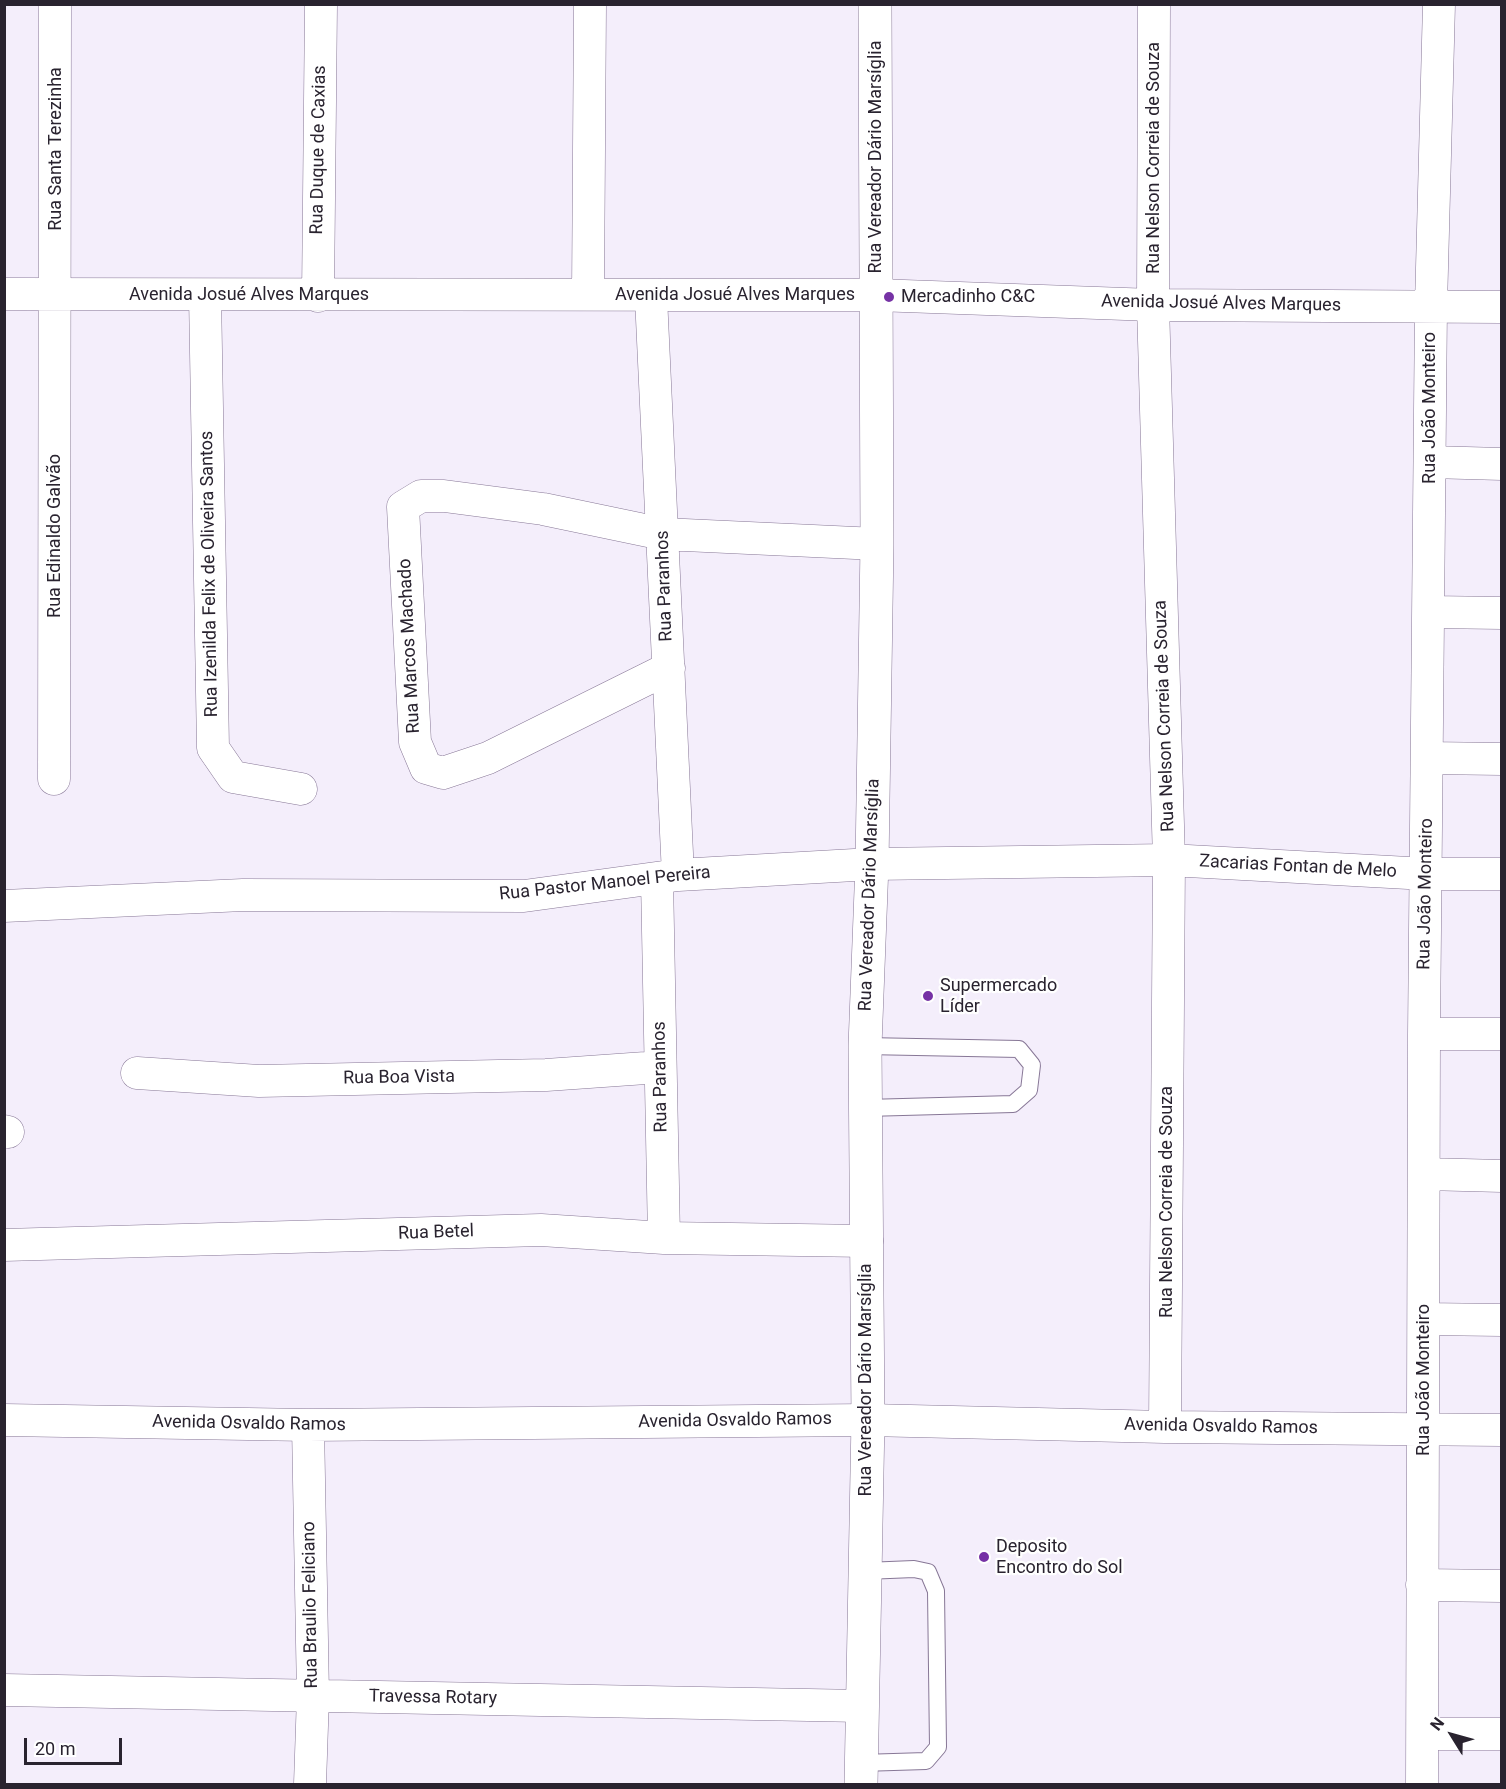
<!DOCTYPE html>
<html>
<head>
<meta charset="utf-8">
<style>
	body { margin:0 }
	#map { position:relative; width:1506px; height:1789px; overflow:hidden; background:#f4eefb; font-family:Roboto,sans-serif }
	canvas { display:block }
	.frame { position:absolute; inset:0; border:6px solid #29232f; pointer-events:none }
	.north { position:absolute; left:1422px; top:1705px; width:60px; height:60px; -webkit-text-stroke:4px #fff; paint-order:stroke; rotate:307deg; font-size:16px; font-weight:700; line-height:24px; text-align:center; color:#29232f }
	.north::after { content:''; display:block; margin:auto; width:21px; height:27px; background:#29232f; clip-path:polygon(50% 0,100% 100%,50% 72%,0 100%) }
	.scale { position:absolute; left:24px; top:1738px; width:98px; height:27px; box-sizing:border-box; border:3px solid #29232f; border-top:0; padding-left:8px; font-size:18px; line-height:21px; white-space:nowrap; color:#29232f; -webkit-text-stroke:4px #fff; paint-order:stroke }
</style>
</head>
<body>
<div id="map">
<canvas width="1506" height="1789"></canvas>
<div class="frame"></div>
<div class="north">N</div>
<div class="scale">20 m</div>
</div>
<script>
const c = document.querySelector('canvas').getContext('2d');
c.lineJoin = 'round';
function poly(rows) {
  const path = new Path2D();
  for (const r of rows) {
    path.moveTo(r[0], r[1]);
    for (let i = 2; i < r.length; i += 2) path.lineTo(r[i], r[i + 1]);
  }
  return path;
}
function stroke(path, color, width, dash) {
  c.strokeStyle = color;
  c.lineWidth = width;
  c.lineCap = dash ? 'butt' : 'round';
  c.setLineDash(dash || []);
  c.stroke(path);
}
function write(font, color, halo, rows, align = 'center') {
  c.font = font + ' Roboto,sans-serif';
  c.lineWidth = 4.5;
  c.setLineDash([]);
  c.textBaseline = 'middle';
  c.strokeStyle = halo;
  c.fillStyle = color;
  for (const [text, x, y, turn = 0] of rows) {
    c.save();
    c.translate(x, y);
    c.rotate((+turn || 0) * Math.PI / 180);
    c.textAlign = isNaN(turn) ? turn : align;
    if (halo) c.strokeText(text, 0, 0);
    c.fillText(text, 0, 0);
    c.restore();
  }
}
const service = poly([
	[865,1046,1019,1049,1032,1065,1029,1090,1013,1104,866,1108],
	[861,1763,926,1761,938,1747,936,1591,928,1572,914,1569,865,1571]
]);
const minor = poly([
	[1154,4,1153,305,1169,860,1165,1427],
	[4,294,876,295,1153,305,1502,307],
	[588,294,590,4],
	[205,295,213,748,233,777,301,789],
	[318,296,321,4],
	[651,297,678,875],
	[1430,462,1502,464],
	[1430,612,1502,613],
	[669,668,488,758,443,773,426,768,415,742,403,507,421,496,444,496,543,509,663,534,877,544],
	[1428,758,1502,759],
	[54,779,55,4],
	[657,879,664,1238],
	[4,906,243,895,524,896,678,875,872,864,1169,860,1427,874,1502,874],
	[1424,1034,1502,1034],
	[137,1073,259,1081,546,1075,660,1067],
	[4,1131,8,1132],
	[1425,1174,1502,1176],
	[4,1245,541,1230,664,1238,867,1241],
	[1424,1319,1502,1320],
	[4,1420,308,1425,868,1420,1165,1427,1502,1430],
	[308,1425,313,1696,310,1784],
	[1422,1585,1502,1586],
	[4,1690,862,1706],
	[1423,1734,1502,1734],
	[1422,1784,1424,1034,1431,306,1439,4]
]);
const tertiary = poly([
	[861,1784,868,1420,865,1046,872,864,877,544,875,4]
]);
stroke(service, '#877796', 18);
stroke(minor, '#877796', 33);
stroke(tertiary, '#877796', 34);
stroke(service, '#fff', 16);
stroke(minor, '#fff', 32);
stroke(tertiary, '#fff', 33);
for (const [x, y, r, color] of [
	[889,297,6,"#7632a5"],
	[928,996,6,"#7632a5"],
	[984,1557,6,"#7632a5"]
]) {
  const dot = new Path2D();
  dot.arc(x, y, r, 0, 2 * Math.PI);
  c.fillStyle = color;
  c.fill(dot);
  stroke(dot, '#fff', 2);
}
write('18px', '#29232f', '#fff', [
	["Rua Santa Terezinha",56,149,-90],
	["Rua Duque de Caxias",319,150,-89],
	["Rua Vereador Dário Marsíglia",876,157,-90],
	["Rua Nelson Correia de Souza",1154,158,-90],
	["Avenida Josué Alves Marques",249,295],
	["Avenida Josué Alves Marques",735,295],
	["Avenida Josué Alves Marques",1221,304,1],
	["Rua João Monteiro",1430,408,-90],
	["Rua Edinaldo Galvão",55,536,-90],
	["Rua Izenilda Felix de Oliveira Santos",210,574,-91],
	["Rua Paranhos",665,586,-92],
	["Rua Marcos Machado",410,646,-93],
	["Rua Nelson Correia de Souza",1165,716,-92],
	["Zacarias Fontan de Melo",1298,867,3],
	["Rua Pastor Manoel Pereira",605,884,-6],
	["Rua João Monteiro",1426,894,-89],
	["Rua Vereador Dário Marsíglia",870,895,-88],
	["Rua Paranhos",661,1077,-91],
	["Rua Boa Vista",399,1078,-1],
	["Rua Nelson Correia de Souza",1167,1202,-90],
	["Rua Betel",436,1233,-2],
	["Rua Vereador Dário Marsíglia",866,1380,-90],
	["Rua João Monteiro",1424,1380,-90],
	["Avenida Osvaldo Ramos",735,1421,-1],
	["Avenida Osvaldo Ramos",249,1424,1],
	["Avenida Osvaldo Ramos",1221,1427,1],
	["Rua Braulio Feliciano",311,1605,-91],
	["Travessa Rotary",433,1698,1]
]);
write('18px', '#29232f', '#fff', [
	["Mercadinho C&C",901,297],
	["Supermercado",940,986],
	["Líder",940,1007],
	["Deposito",996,1547],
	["Encontro do Sol",996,1568]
], 'left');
</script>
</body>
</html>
